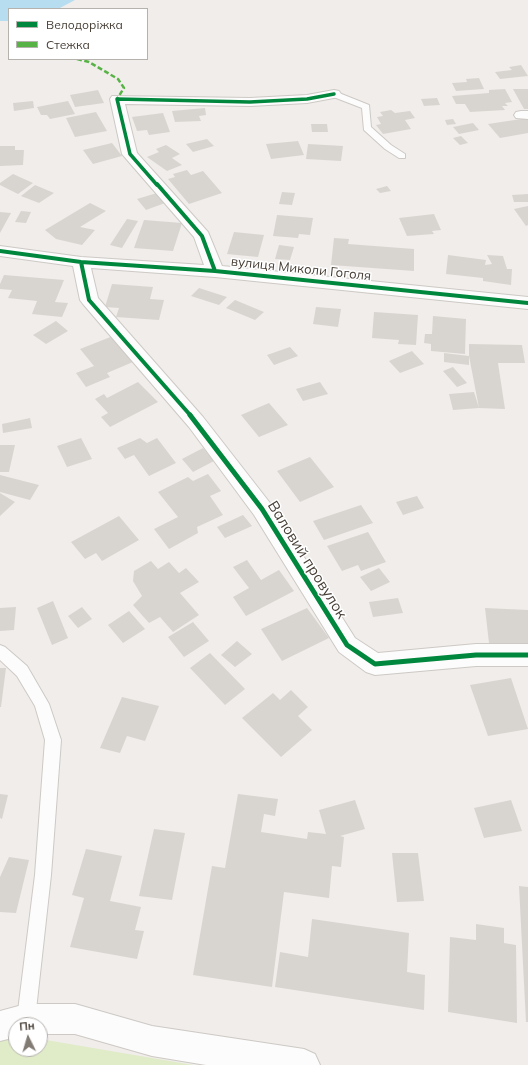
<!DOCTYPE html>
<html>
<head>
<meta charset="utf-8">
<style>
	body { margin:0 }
	#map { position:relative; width:528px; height:1065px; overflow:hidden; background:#f0edea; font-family:Mulish,sans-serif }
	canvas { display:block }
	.legend { position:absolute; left:8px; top:8px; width:140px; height:52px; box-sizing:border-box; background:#fff; border:1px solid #b5b2ae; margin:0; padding:5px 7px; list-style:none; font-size:12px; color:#463e35 }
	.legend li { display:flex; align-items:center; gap:8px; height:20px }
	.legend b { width:20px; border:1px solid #b5b2ae }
	.north { position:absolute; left:8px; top:1017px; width:40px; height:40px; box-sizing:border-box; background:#fff; border:1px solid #b5b2ae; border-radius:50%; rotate:355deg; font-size:11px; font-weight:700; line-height:16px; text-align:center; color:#463e35 }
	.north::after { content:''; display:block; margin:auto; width:14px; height:18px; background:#827b74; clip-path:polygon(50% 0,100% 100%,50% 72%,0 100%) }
</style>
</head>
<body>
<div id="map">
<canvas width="528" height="1065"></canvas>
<ul class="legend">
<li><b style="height:5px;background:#00873e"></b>Велодоріжка</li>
<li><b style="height:5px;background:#57b346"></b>Стежка</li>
</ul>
<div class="north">Пн</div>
</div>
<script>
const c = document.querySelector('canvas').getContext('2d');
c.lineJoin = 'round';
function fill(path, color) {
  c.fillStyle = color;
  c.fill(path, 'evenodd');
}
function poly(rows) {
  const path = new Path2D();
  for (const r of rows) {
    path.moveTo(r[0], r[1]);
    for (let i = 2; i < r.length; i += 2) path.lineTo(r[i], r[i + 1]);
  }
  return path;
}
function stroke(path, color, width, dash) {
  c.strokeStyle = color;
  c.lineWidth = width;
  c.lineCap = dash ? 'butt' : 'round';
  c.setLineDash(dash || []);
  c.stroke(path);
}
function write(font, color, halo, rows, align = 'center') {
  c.font = font + ' Mulish,sans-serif';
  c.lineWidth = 3;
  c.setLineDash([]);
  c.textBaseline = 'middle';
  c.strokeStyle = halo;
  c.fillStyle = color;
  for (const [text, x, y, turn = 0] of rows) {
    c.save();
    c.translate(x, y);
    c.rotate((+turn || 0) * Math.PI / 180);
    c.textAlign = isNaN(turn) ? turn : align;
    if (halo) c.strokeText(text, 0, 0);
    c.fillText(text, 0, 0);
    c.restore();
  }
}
fill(poly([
	[16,1035,16,1049,40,1049,40,1039,193,1065,0,1065,0,1037]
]), '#e0ebc8');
fill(poly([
	[0,0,75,0,58,9,9,9,9,21,0,21]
]), '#b7def0');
fill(poly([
	[521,65,528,76,500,79,495,72,512,70,509,67],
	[479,78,484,89,456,91,452,83,467,82,466,79],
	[505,89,512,102,505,103,508,106,502,106,505,110,470,112,465,104,456,104,452,96,489,93,489,90],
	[513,89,528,89,528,109,524,109],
	[98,90,104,103,75,107,70,95],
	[437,98,440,105,424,106,421,99],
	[33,101,34,108,14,111,13,103],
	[68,101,75,114,50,119,47,115,41,115,37,107],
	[205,108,206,115,199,116,201,121,175,122,172,111],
	[391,110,395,113,410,111,415,118,405,120,411,129,383,134,376,125,381,124,377,117,383,116,380,112],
	[96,112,107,131,75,137,66,118],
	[163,113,170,132,149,135,147,130,137,131,132,117],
	[528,118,528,133,500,138,488,124],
	[453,119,456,124,447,125,445,120],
	[473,123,479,130,459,134,453,127],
	[311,124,327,124,328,132,312,132],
	[461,136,468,143,460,145,453,138],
	[207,139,214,146,193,152,186,144],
	[298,141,304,155,271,159,266,144],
	[112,143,122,156,93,164,83,150],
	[308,144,343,146,341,161,306,159],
	[166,145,180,154,172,158,182,165,167,171,147,157,159,152,156,149],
	[0,146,15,146,15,150,24,150,23,165,0,166],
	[187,170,191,175,203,171,222,193,189,204,168,179,175,177,173,174],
	[13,174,33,183,18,194,0,185,0,183],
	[35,185,54,193,39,203,21,196],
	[387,186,391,191,380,193,376,189],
	[282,192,295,193,292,205,279,204],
	[157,193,165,203,146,210,137,199],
	[528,194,528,202,514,202,512,195],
	[90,203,106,211,80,227,95,230,82,245,56,239,45,230],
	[528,206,528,225,526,226,514,209],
	[21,211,31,212,26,223,15,222],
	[0,212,11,213,0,233],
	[434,214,441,230,432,231,434,234,407,236,399,218],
	[277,215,313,218,310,235,299,234,298,238,273,236],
	[127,219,138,221,122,248,110,245],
	[144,220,182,223,173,251,134,248],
	[234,232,264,235,258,257,227,254],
	[334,238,349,239,348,244,414,249,414,271,331,265],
	[279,245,294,247,290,260,275,259],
	[448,255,486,260,485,265,492,264,487,255,503,256,507,269,512,269,511,285,483,281,483,278,446,274],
	[4,275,64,280,55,302,68,303,62,317,32,314,37,301,8,298,12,290,0,289,0,284],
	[112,284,153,287,150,299,164,300,159,320,116,317,119,308,105,307],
	[199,288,227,297,219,305,191,296],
	[235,300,264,312,255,320,226,308],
	[316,307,341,309,338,327,313,324],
	[374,312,418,315,416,345,398,344,399,340,372,338],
	[433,316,466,319,465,354,431,351,431,344,424,343,425,334,432,334],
	[56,321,68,331,46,344,33,335],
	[113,336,133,362,107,373,110,377,86,387,76,373,94,366,80,349],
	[469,344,522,345,525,363,498,363,505,409,479,408,469,356,469,365,444,362,444,353,469,356],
	[290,347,298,356,274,365,267,355],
	[412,351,424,364,400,373,389,361],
	[453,367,467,383,457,387,443,371],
	[138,382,158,402,110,427,101,417,108,413,95,399,104,394,107,398],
	[320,382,328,394,303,401,296,389],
	[474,392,479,408,453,410,449,394],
	[269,403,288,425,259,437,241,415],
	[30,418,32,428,3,433,2,424],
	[81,438,92,459,67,467,57,446],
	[140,438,147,443,157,438,176,463,149,476,134,455,125,459,117,448],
	[0,445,15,445,9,472,0,472],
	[203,448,214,461,193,472,182,459],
	[310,457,334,487,300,502,277,471],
	[208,474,221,491,210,496,223,515,197,527,198,533,169,549,154,529,178,517,158,492,188,477,193,481],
	[0,475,39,485,30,500,0,492],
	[0,493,15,502,0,516],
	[417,496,424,508,403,515,396,502],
	[361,505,373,523,324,540,313,521],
	[243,515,252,526,225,538,217,527],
	[119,516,139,540,102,561,96,553,85,559,71,542],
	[368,532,386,562,361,571,358,565,342,571,327,546],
	[247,560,261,580,279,570,294,591,246,616,233,597,249,588,233,567],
	[151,561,158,569,169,562,179,573,186,568,199,582,180,593,199,615,173,632,160,617,149,623,133,605,142,596,133,581,134,571],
	[379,568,390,582,371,591,360,577],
	[398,598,403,613,373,617,369,602],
	[53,601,68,638,52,645,37,608],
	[16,607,14,630,0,631,0,608],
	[82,607,92,619,78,628,68,616],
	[307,608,329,638,282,661,261,629],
	[485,608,528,610,528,645,489,643],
	[129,611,145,629,123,643,108,625],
	[193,622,209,641,184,657,168,637],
	[237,641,252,654,235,667,221,655],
	[210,653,245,689,225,705,190,668],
	[0,668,6,668,1,707,0,707],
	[511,678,528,729,488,736,470,685],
	[291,690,308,707,298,716,312,730,281,757,242,718,273,693,280,700],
	[122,697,159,706,145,741,127,736,120,753,100,748],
	[0,794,8,795,2,819,0,818],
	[238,794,278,799,275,816,264,814,261,832,307,839,308,832,326,834,319,810,355,800,365,829,340,836,344,837,341,867,332,866,329,898,284,892,272,987,193,975,212,866,225,868],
	[511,800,522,831,484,838,474,808],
	[154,829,185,833,172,900,139,896],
	[86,849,122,856,110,901,141,907,135,930,144,931,137,959,70,947,84,898,72,895],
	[392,853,418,853,424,901,397,902],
	[9,857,29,860,16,913,0,912,0,877],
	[519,886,528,887,528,1022,526,1022],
	[312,919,409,933,407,972,425,975,424,1010,275,987,280,952,308,957],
	[476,924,504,928,504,943,516,945,517,1023,448,1012,450,937,476,940]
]), '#d8d5d1');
const service = poly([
	[334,91,369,105,371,127,391,145,405,154,405,158,399,158,385,149,364,130,362,108,331,96,331,92,334,91],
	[0,645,5,647,27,666,49,704,61,740,51,875,35,1019,32,1025,20,1025,17,1019,35,875,45,740,35,706,17,676,0,660,0,645]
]);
const minor = poly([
	[334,90,339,91,341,94,339,97,307,103,250,106,125,104,137,153,208,232,222,266,528,297,528,309,215,277,91,268,98,298,203,417,270,503,355,638,378,653,476,644,528,644,528,666,476,666,375,675,366,672,339,652,254,515,189,427,83,304,80,300,73,266,0,256,0,246,81,257,204,265,194,237,122,154,110,99,112,96,250,98,307,95,334,90],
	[521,111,528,111,528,119,516,118,514,115,516,112,521,111],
	[26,1004,75,1004,152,1026,304,1049,315,1054,320,1065,206,1065,152,1056,75,1034,40,1034,40,1025,16,1025,16,1037,0,1041,0,1011,26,1004]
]);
stroke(service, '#cdc9c5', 2);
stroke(minor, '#cdc9c5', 2);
fill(service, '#fdfcfc');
fill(minor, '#fdfcfc');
stroke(poly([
	[77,59,89,62,118,79,124,88,117,99]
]), '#57b346', 2.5, [5, 2.5]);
stroke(poly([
	[157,185,130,154,117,99,250,102,307,99,334,94]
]), '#00873e', 3.5);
stroke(poly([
	[157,184,202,236,215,271],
	[0,251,81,262,215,271,528,303],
	[81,262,89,300,191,416]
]), '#00873e', 4);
stroke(poly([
	[190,415,262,509,347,645,375,664,476,655,528,655]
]), '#00873e', 5);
write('13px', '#463e35', '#fff', [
	["вулиця Миколи Гоголя",301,269,6]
]);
write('15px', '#463e35', '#fff', [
	["Валовий провулок",307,560,58]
]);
</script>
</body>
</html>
